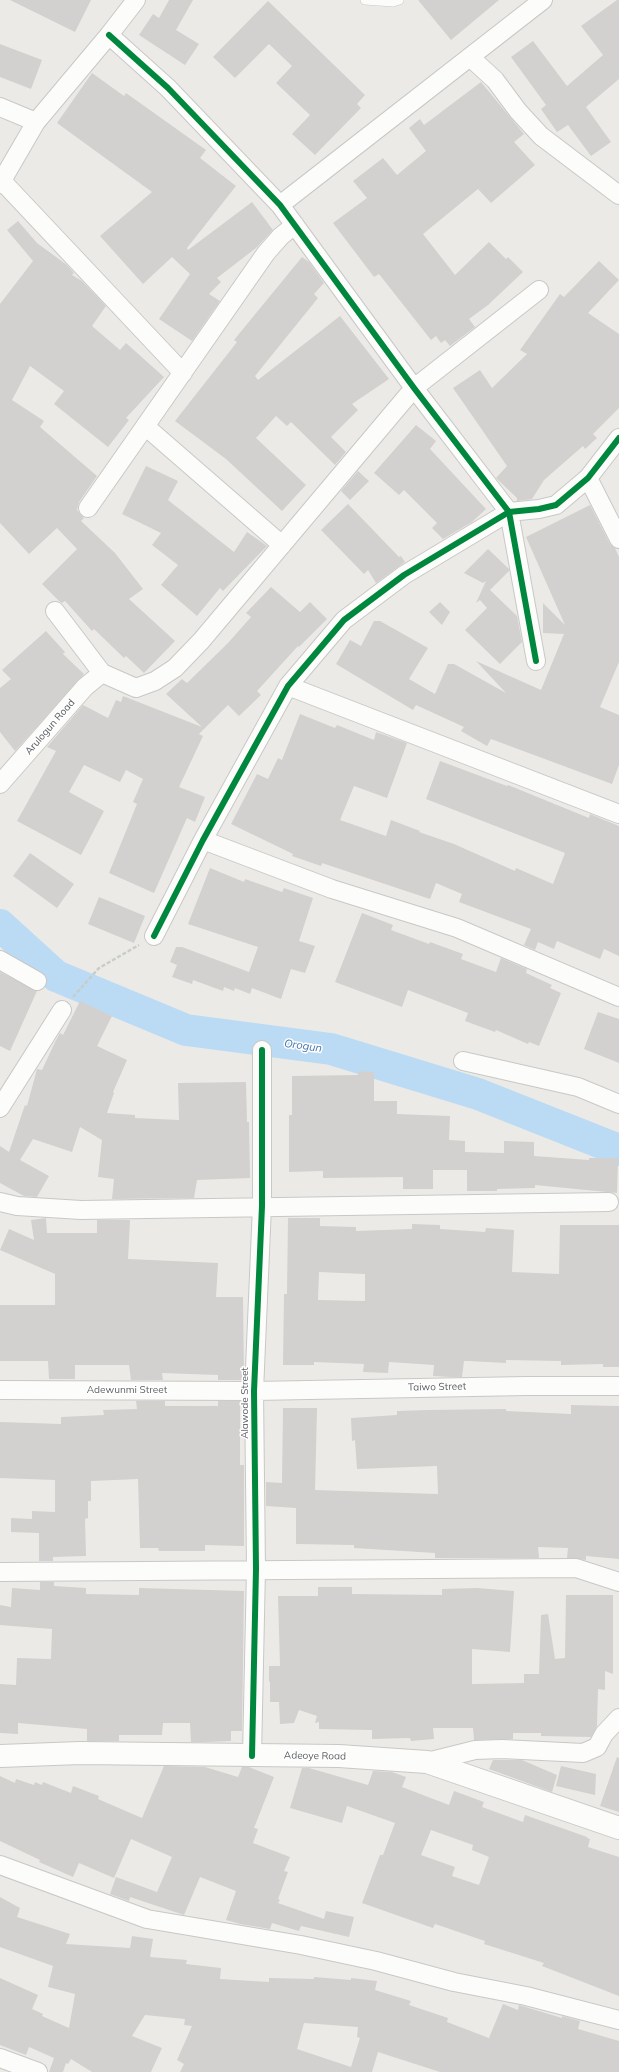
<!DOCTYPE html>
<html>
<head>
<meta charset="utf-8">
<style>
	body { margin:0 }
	canvas { display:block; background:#ebeae6 }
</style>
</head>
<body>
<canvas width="619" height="2072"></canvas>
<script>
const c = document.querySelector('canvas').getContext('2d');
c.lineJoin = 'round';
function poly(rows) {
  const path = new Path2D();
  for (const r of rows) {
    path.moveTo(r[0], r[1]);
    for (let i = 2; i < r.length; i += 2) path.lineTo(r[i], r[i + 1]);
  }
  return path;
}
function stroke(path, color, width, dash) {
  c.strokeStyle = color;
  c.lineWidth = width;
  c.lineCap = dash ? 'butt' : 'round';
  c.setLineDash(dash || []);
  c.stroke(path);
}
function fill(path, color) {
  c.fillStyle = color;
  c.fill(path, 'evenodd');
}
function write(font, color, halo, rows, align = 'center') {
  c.font = font + ' Mulish,sans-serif';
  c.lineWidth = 3;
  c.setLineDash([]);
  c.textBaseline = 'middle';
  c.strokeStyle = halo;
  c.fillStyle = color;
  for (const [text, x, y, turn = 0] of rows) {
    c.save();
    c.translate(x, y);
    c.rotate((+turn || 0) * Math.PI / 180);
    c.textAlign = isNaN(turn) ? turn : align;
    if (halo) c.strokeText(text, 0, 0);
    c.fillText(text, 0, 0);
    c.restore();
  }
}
stroke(poly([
	[0,925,56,976,186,1030,331,1049,478,1094,619,1150]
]), '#bbdbf4', 32);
fill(poly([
	[10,0,91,0,75,32],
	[169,0,193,0,176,30,199,44,185,65,139,35,153,14,159,18],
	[418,0,499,0,451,40],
	[617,0,619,0,619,79,586,107,611,142,591,156,568,125,557,132,541,109,546,105,511,57,533,41,567,86,603,55,581,26],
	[268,1,365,95,357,104,361,108,315,155,292,134,310,115,276,83,292,66,269,44,235,78,213,57],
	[0,44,42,60,31,89,0,77],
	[92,73,124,96,126,93,206,150,200,158,236,186,187,248,188,250,252,202,273,230,256,248,217,278,221,282,209,294,220,301,192,341,159,319,190,274,172,257,143,284,100,236,152,192,57,123],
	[481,82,524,134,514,142,535,165,491,203,478,189,423,234,455,275,489,242,506,259,508,257,523,272,488,305,469,319,475,327,450,346,445,340,441,343,436,336,431,340,379,274,374,277,333,223,367,198,353,181,383,158,397,175,426,151,409,128,420,119,424,125],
	[18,221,37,243,67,265,74,273,72,275,82,281,106,306,92,326,120,350,126,343,164,377,126,418,129,420,108,447,54,404,64,391,30,366,12,400,44,421,40,427,97,476,79,502,77,510,84,518,81,521,115,553,143,589,129,599,175,641,144,673,126,656,124,658,94,629,92,631,65,601,62,603,59,601,42,584,77,549,57,528,29,554,0,523,0,304,33,261,7,230],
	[302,257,309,262,324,283,314,294,318,298,255,376,258,380,340,316,389,379,352,404,358,410,331,437,346,452,335,465,291,422,287,426,276,416,256,438,306,485,282,511,226,459,175,421,237,342,234,340],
	[599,261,619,280,588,313,619,334,619,408,593,434,597,438,585,449,583,446,544,480,532,499,517,501,517,498,496,478,507,466,453,388,480,370,492,388,527,354,520,350,560,294,564,297],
	[416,425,436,441,430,449,486,509,472,522,443,539,432,528,437,523,404,490,399,495,374,473],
	[146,466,178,481,168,500,234,552,247,532,267,546,223,591,220,588,197,616,161,585,178,565,152,545,161,533,122,514],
	[358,471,369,481,350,500,341,491],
	[348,504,399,557,401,556,405,562,376,583,368,570,364,574,321,530],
	[590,505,610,544,615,548,619,557,619,662,600,707,619,715,619,765,612,784,491,739,487,746,461,731,464,727,416,705,413,710,336,664,350,640,361,646,374,621,380,621,428,648,409,679,435,694,448,664,454,664,506,693,476,661,541,690,564,634,543,633,543,603,565,625,526,537],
	[488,549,509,569,509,571,490,590,517,616,522,642,500,664,465,630,487,608,480,600,476,603,486,581,483,583,464,573],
	[271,587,300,612,310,602,327,619,299,647,298,646,257,691,261,695,239,716,228,705,199,734,203,736,179,787,205,797,195,822,187,818,154,893,109,873,137,804,133,802,143,779,126,770,120,782,84,765,69,792,104,811,81,855,17,821,56,751,47,747,83,705,108,718,116,700,121,702,123,696,202,727,166,694,182,679,187,683,228,643,251,617,246,613],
	[440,602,450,612,442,625,429,612],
	[46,631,65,652,63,654,84,674,15,751,0,732,0,688,11,679,2,670],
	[300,714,335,728,337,725,374,740,376,732,407,743,387,798,354,786,340,820,386,836,391,820,420,831,419,832,454,844,515,871,516,868,553,884,565,853,426,799,440,761,507,786,508,785,589,818,590,814,619,826,619,956,604,949,600,959,557,941,554,949,538,942,535,950,524,945,531,929,459,902,462,894,436,883,430,899,322,863,321,866,292,856,293,854,231,824,257,774,268,779,278,758,282,760],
	[30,853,74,884,57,908,13,876],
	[210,868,244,882,245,879,282,892,284,888,313,898,299,941,315,946,305,973,291,969,281,999,252,988,250,994,235,988,234,991,224,987,223,991,193,980,192,984,172,977,177,965,170,962,176,947,182,947,249,972,258,947,188,924],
	[99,897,145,916,134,943,88,924],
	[362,913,393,925,391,930,429,944,430,942,463,954,461,959,496,972,501,958,527,969,526,973,552,985,550,988,561,993,539,1046,529,1042,528,1044,496,1030,495,1032,465,1021,468,1013,408,990,402,1007,335,982],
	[0,972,37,991,10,1051,0,1046],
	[80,1001,112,1016,97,1046,127,1060,113,1092,114,1093,107,1113,135,1115,135,1118,179,1120,178,1083,246,1082,247,1122,249,1122,250,1178,197,1180,194,1198,112,1199,114,1179,98,1177,102,1140,80,1127,72,1152,33,1139,20,1160,49,1176,37,1197,24,1196,0,1183,0,1146,9,1152,25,1105,27,1106,37,1069,42,1070,56,1040,60,1033,63,1035],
	[598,1012,619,1019,619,1063,584,1049],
	[358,1071,374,1072,374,1101,397,1101,397,1114,450,1116,449,1140,465,1141,465,1152,504,1153,504,1141,534,1142,534,1156,589,1160,589,1158,618,1158,617,1193,535,1185,535,1188,497,1189,497,1191,467,1191,467,1170,433,1170,433,1189,403,1189,403,1177,323,1178,323,1171,289,1172,289,1115,292,1115,292,1076,358,1075],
	[46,1218,47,1233,97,1233,97,1220,130,1220,128,1259,218,1263,216,1297,243,1297,244,1380,218,1380,218,1375,162,1373,163,1380,131,1380,129,1365,75,1365,75,1379,49,1379,48,1361,0,1361,0,1305,55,1305,55,1274,0,1250,9,1229,34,1240,31,1220],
	[288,1218,320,1218,320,1226,356,1227,356,1231,412,1229,412,1224,440,1225,440,1229,485,1232,486,1228,514,1230,512,1272,559,1274,560,1225,619,1225,619,1367,603,1367,603,1364,561,1365,561,1361,506,1360,506,1363,468,1361,464,1361,462,1377,451,1377,433,1376,434,1365,389,1362,388,1373,363,1372,364,1364,314,1362,314,1365,283,1365,284,1294,287,1294],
	[319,1272,365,1274,365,1301,318,1300],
	[136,1401,165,1401,165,1406,218,1406,218,1401,240,1401,240,1465,244,1465,244,1546,205,1545,205,1551,159,1551,158,1548,140,1548,138,1479,91,1481,91,1501,88,1501,88,1518,85,1519,86,1556,53,1557,53,1561,39,1561,39,1533,11,1532,11,1518,32,1519,32,1511,55,1512,55,1480,0,1478,0,1422,61,1424,61,1417,104,1415,103,1410,137,1409],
	[571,1405,619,1406,619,1559,586,1556,586,1560,567,1558,568,1548,538,1547,539,1558,435,1558,435,1553,354,1548,354,1545,296,1544,296,1508,266,1506,266,1482,282,1483,283,1408,317,1408,315,1490,438,1494,437,1466,357,1469,355,1440,352,1441,351,1418,397,1415,397,1411,428,1410,506,1409,506,1411,571,1414],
	[40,1582,54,1582,54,1586,86,1588,86,1594,139,1595,139,1588,244,1591,242,1731,231,1731,231,1741,206,1742,191,1742,190,1723,163,1723,162,1735,119,1735,119,1741,87,1741,87,1729,18,1723,18,1734,0,1733,0,1684,16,1685,17,1658,51,1659,52,1629,0,1625,0,1605,11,1607,12,1588,40,1590],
	[318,1587,352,1587,352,1594,442,1595,442,1589,477,1588,514,1591,510,1652,472,1649,472,1684,524,1683,524,1674,539,1674,541,1615,548,1614,555,1659,565,1658,566,1595,613,1595,613,1674,605,1671,605,1690,598,1689,597,1726,591,1737,541,1736,541,1733,513,1733,513,1739,474,1740,473,1728,433,1728,434,1739,411,1741,410,1738,372,1739,372,1730,319,1729,319,1722,315,1723,317,1716,299,1710,294,1723,280,1724,279,1702,270,1702,270,1681,269,1682,269,1666,280,1666,278,1596,318,1596],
	[617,1757,619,1758,619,1812,600,1806],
	[493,1760,522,1760,557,1775,552,1792,489,1769],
	[164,1766,205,1767,238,1777,242,1767,249,1767,274,1777,254,1828,258,1829,253,1843,290,1857,284,1871,288,1872,278,1899,280,1900,278,1903,324,1919,326,1911,354,1917,349,1937,301,1926,299,1931,272,1923,270,1929,240,1924,226,1920,236,1891,200,1877,184,1915,130,1897,129,1901,110,1894,116,1877,157,1892,172,1857,131,1839,114,1878,79,1863,73,1877,39,1862,40,1860,0,1841,0,1776,15,1783,16,1779,34,1785,35,1782,42,1785,43,1782,71,1793,73,1786,99,1796,98,1799,142,1818],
	[561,1766,596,1774,595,1795,556,1786],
	[302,1768,309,1768,368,1785,373,1771,392,1772,406,1777,402,1787,449,1805,454,1791,484,1802,482,1807,523,1822,525,1815,587,1837,587,1838,590,1839,588,1847,619,1857,619,1996,542,1966,544,1963,484,1944,485,1941,435,1924,433,1928,362,1903,380,1855,383,1855,395,1823,347,1806,342,1823,290,1808],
	[431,1830,473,1845,472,1850,489,1857,479,1885,452,1876,455,1867,421,1855],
	[0,1897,20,1908,17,1917,70,1934,66,1944,130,1948,132,1936,153,1939,150,1957,187,1960,186,1964,221,1968,220,1979,269,1982,269,1978,314,1979,314,1977,351,1980,351,1978,377,1981,375,1990,411,2001,409,2005,448,2018,447,2022,489,2038,503,2004,518,2010,519,2005,562,2018,562,2016,580,2021,578,2029,619,2041,619,2072,440,2072,378,2052,372,2072,180,2072,184,2064,177,2060,192,2026,184,2025,185,2019,145,2015,132,2036,162,2048,151,2072,92,2072,71,2059,68,2064,66,2063,63,2072,49,2072,54,2058,29,2047,26,2055,0,2045,0,1978,38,1995,32,2009,43,2014,42,2016,69,2028,75,1994,48,1987,53,1966,0,1947],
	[304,2023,358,2027,357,2037,360,2038,351,2067,297,2049]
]), '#d2d1cf');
const lane = poly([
	[365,0,393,2,399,0]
]);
const street = poly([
	[109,35,168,88,280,205,414,388,509,512,536,661],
	[471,58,495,80,518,111,541,136,619,195],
	[0,107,36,122],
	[2,181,183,373],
	[0,184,36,122,109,35,136,0],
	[280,205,543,0],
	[145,426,282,545],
	[588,478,619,539],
	[88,508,266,253,281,236,295,225],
	[55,611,102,673,136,688,155,681,175,668,201,641,414,388,539,290],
	[288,686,619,814],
	[0,784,85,687,102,673],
	[203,840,332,889,457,928,619,997],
	[154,936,203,840,288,686,344,620,404,575,509,512,539,509,556,505,588,478,619,438],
	[0,960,37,981],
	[463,1061,578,1087,619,1104],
	[0,1108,62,1010],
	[0,1202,17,1206,81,1210,609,1202],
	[0,1390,254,1391,527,1386,619,1386],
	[0,1572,576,1568,619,1582],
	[252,1756,256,1569,254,1391,262,1206,262,1050],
	[427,1762,475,1750,502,1749,583,1753,597,1747,604,1734,619,1718],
	[0,1865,147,1919,301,1945,376,1961,454,1982,526,1996,619,2020],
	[0,2058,38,2072]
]);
const secondary = poly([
	[0,1756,80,1753,339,1756,427,1762,619,1828]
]);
stroke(lane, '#c8c8c8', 10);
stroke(street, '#c8c8c8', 20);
stroke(secondary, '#c8c8c7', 24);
stroke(poly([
	[73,997,99,968,139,945]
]), '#c8ccca', 2.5, [4, 2]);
stroke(lane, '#fcfcfb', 9);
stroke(street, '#fcfcfb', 18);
stroke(secondary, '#fcfcfb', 22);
stroke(poly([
	[109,35,168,88,280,205,414,388,509,512,536,661],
	[154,936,203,840,288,686,344,620,404,575,509,512,539,509,556,505,588,478,619,438],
	[252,1756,256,1569,254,1391,262,1206,262,1050]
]), '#00873e', 6);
write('10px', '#5c5f63', '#fff', [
	["Arulogun Road",50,727,-49],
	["Taiwo Street",437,1387,-1],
	["Adewunmi Street",127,1390],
	["Alawode Street",245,1403,-90],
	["Adeoye Road",315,1756,1]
]);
write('italic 11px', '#4575ab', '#fff', [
	["Orogun",303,1046,8]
]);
</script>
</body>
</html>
